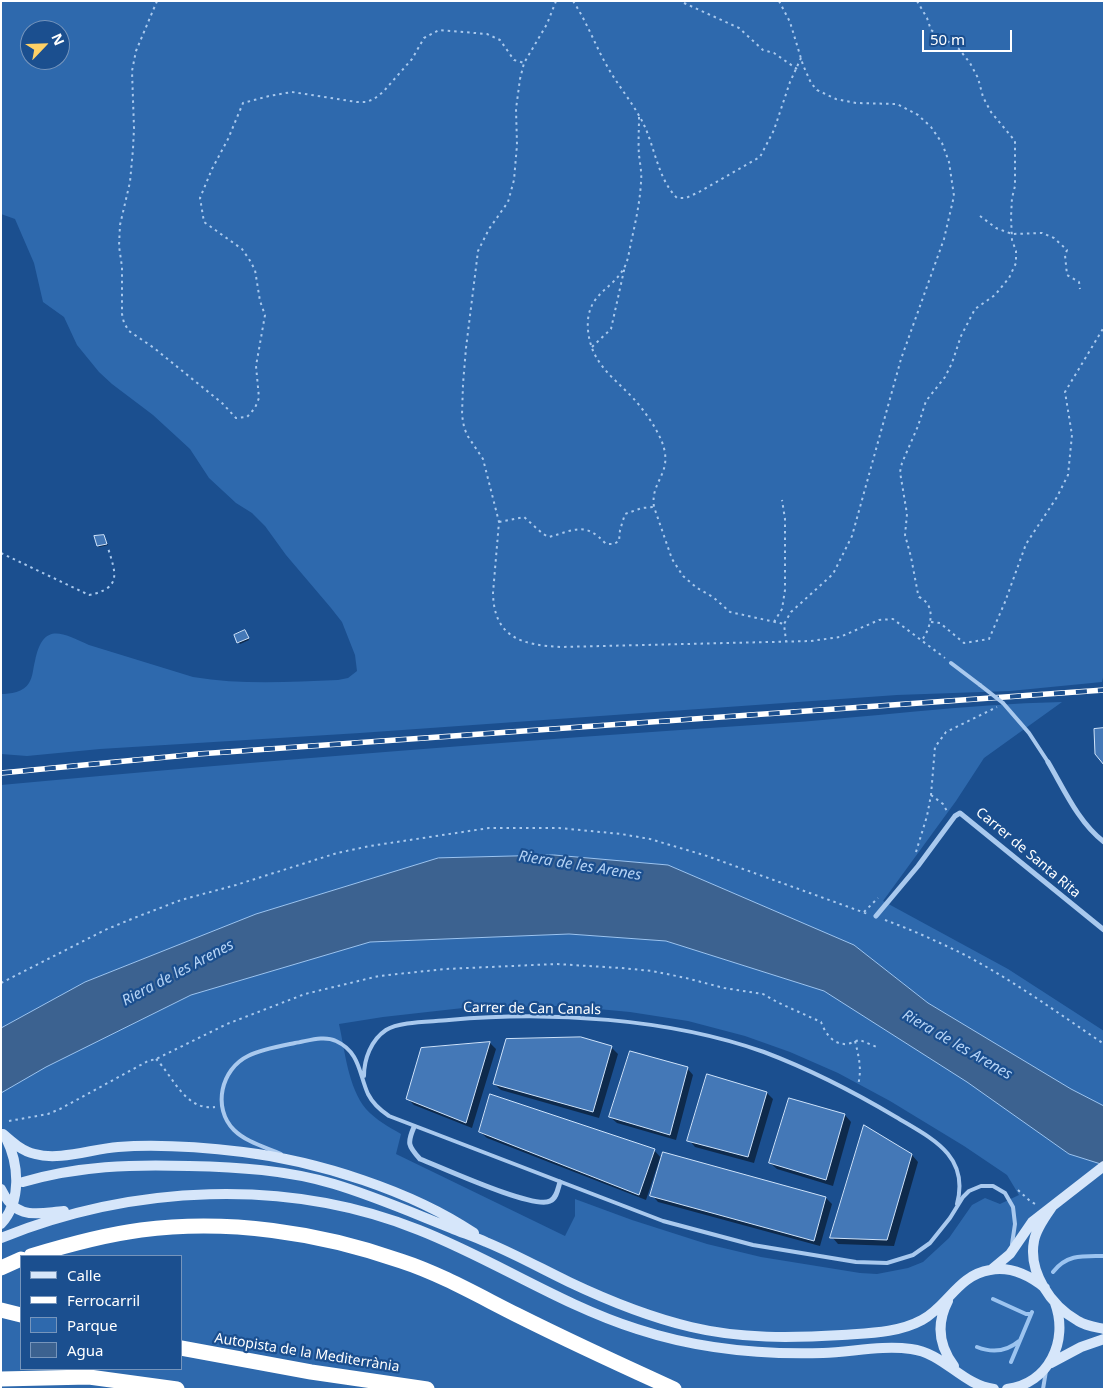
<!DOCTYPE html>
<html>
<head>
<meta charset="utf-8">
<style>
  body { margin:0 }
  #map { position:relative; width:1105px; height:1390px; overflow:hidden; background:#1b4f8f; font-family:"Noto Sans",sans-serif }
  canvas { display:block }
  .frame { position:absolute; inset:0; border:2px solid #fff; pointer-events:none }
  .legend { position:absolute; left:20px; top:1255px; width:162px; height:115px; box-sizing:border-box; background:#1b4f8f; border:1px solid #7695bc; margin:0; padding:6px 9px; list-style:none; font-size:15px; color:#fff }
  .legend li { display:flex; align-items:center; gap:10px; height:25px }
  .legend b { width:25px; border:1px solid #7695bc }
  .north { position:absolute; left:20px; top:20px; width:50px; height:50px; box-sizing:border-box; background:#1b4f8f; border:1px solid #7695bc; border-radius:50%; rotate:66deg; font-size:14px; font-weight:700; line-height:20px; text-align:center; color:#fff }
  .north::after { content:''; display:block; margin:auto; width:18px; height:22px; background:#ffd166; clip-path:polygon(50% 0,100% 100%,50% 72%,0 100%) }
  .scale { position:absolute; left:922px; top:30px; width:90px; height:22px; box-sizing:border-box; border:2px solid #fff; border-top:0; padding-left:6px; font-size:15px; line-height:18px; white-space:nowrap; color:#fff; -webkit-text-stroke:4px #1b4f8f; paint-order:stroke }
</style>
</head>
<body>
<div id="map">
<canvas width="1105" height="1390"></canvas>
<div class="frame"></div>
<ul class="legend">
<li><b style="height:6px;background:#d6e6fa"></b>Calle</li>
<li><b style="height:6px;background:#fff"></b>Ferrocarril</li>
<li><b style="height:14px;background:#2e69ad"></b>Parque</li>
<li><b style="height:14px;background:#3c6290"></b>Agua</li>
</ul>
<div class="north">N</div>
<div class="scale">50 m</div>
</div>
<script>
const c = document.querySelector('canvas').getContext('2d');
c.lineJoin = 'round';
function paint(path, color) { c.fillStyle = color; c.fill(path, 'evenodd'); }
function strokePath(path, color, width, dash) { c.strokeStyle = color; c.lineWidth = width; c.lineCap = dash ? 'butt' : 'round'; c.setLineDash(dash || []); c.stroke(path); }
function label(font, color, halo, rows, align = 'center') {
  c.font = font + ' "Noto Sans",sans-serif'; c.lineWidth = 4.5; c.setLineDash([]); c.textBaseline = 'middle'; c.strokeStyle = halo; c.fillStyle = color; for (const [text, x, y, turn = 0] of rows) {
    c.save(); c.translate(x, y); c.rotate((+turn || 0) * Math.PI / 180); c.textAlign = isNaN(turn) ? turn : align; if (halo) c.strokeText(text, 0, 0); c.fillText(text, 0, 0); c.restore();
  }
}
const green = new Path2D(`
  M1,1h1103v672l-2,9 -92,9 -113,4 -537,38 -260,16 -73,7 -26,-2v-60c9,0 23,-2 28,-11 4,-6 4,-15 6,-22 8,-39 26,-29 54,-16l104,32c48,8 96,5 145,3l10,-2 9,-7 -2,-16 -13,-33 -11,-14 -45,-53 -21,-29 -13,-13 -16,-10 -27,-25 -19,-29 -13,-12 -24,-22 -41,-31 -13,-12 -22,-27 -13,-28 -21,-15 -9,-39 -19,-44 -14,-5zM30,30h30v30h-30z
  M1062,702l-78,56 -28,43 -73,100 125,68 96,62v75l-33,-17 -143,-86 -74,-58 -186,-80 -114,-10 -116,3 -182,56 -171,68 -84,46v-243c256,-24 512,-44 768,-61 97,-6 195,-20 293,-22z
  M569,934l97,7 158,50 144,91 101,72 35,11v224h-1103v-296l45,-26 145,-72 179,-53zM566,1006l64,6 58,9 57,15 45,16 48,21 52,28 74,45 43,29 12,20 -19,9 -15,-6 -13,7 -23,33 -26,24 -15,6 -31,6 -17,-1 -99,-16 -54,-13 -75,-24 -57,-21v17l-10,20 -169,-82 5,-20c-12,-7 -25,-14 -35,-25 -18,-22 -21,-58 -27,-85l44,-7 89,-10zM21,1256h160v113h-160z`);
const water = new Path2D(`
  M554,855l114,10 186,80 74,58 143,86 33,17v59l-35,-11 -102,-72 -143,-91 -158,-50 -97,-7 -199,8 -179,53 -145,72 -45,26v-65l84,-46 171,-68 182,-56z`);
const shadow = new Path2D(`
  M104,536l4,9 -8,2 -2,-1z
  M247,633l2,7 -9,4 -2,-2z
  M490,1043l6,6 -24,79 -58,-23 -6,-6 14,-50z
  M611,1047l7,7 -19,64 -98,-28 -7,-6z
  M687,1068l6,7 -17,65 -59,-17 -7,-6z
  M767,1093l6,6 -19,64 -59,-16 -6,-7z
  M790,1100l55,15 6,7 -18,64 -56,-17 -7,-6z
  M480,1132l174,18 8,9 164,39 6,6 -12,42 -162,-44 -6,-7 10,-36 -2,-1 -14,42 -159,-62z
  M912,1155l6,7 -24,84 -56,-2 -6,-7z`);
const stream = new Path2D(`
  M1053,1272c14,-18 30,-16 51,-16
  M993,1299l33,15h5
  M977,1347c15,6 29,5 42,-6
  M1011,1362l21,-50`);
const building = new Path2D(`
  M104,535l3,9 -10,2 -3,-10z
  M245,630l4,8 -12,5 -3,-8z
  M1104,728v37l-9,-11 -1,-25z
  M581,1037l31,9 -19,66 -100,-28 13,-45z
  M490,1042l-24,81 -60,-24 15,-51z
  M630,1051l58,16 -18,68 -61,-18z
  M707,1074l60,18 -19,65 -61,-16z
  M490,1094l165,55 -16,46 -160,-63z
  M789,1098l56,16 -19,66 -57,-17z
  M864,1125l48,29 -25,86 -57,-2z
  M663,1152l163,45 -12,44 -164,-45z`);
const path = new Path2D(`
  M157,1l-21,50 -4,20 2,57 -1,21 -3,33 -10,43 -1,21 3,21v47l2,9 5,8 25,17 68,55 14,15 11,-1 8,-9 4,-10 -3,-32 9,-51 -5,-14 -5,-31 -6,-11 -7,-10 -38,-27 -4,-24 12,-29 16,-30 15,-36 26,-7 23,-4 65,10h9l8,-3 9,-7 29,-33 12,-21 15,-8 48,4 13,6 14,20 10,3
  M556,1l-9,23 -23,39 -4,16 -4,30 1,36 -3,35 -6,22 -19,27 -11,22 -12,97 -3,36 -1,31 2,12 3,8 16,24 16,63 -6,71c1,45 29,52 68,54l250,-6 29,-4 39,-17 14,-1 52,39
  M573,1c14,21 22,44 34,65 11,20 27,38 37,59 11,23 14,54 33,73h9l13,-6 61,-35 14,-27 16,-48 11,-24
  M779,1l11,21 13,43 8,18 6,7 19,9 20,4 41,1 21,11 13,12 11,16 7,19 5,34 -10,43 -43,120 -49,177 -19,38 -42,38 -7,12 2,17
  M917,1l10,17 4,12 28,19 11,14 8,15 5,19 8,15 24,29v45l-3,12 -1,19 1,23 4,11v12l-7,15 -14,17 -20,14 -14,27 -9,27 -7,14 -19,24 -8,25 -16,37 -2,9 7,42 -2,21 6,22 7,37 1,3c18,8 12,31 3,43
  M684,3l55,25 24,22 11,3 23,16
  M639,117c0,13 -1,26 0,38 1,9 3,18 2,27 -1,19 -5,38 -9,56 -2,8 -3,18 -6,26 -12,27 -41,28 -38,66 3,33 24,46 45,68 11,12 23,29 29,44 12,32 -12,38 -8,65l18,52 11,17 14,12 16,9 17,15 54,12
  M980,216l16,12 16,6 30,-1 12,5 13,12 -2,5 2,20 12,7 1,7
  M592,347l19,-18 14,-63
  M499,522l25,-5 19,17 6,3c26,-7 36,-16 57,7h8l5,-3 1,-11 5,-16 17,-6 12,-1
  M1,553l88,42c33,-7 27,-21 19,-47
  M774,622l8,-13 3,-19v-71l-3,-19
  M931,622l9,1 24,20 25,-4 16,-37 21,-58 31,-47 11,-22 4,-40 -7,-43 39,-65
  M931,795l12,9 5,9
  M916,852l11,-36 4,-21 4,-48 11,-15 51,-25
  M864,912l14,-14
  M885,920c27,10 54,22 80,35 49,26 93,58 139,89
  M1,983l104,-53 29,-12 47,-18 55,-15 101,-32 33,-7 119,-18h70l62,6 29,5 57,17 161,58
  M855,1041c4,16 7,29 3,44
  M156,1059c17,17 29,52 59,48
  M9,1121l39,-7 12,-5 88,-48 8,-2 71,-35 78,-30 74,-18 66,-7 111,-5 65,4 31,3 34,7 38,10 39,6 16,9 42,19c4,10 10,21 23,22 4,1 11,-3 16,-4l19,8
  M1018,1190l12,11 7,4`);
const lane = new Path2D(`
  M951,663l29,22
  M1003,703l26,30 19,29
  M364,1076c0,-17 7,-36 22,-46 14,-9 46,-8 63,-10 100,-9 219,-2 315,32 45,17 90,40 132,65 35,21 74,38 61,87
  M281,1154c-16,-7 -35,-12 -47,-24 -22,-22 -13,-61 14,-74 14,-7 32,-10 47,-13 13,-2 29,-8 41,-2 24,11 23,33 32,53 5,10 12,16 21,22l274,105 90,24 103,17 31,1 26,-8 17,-12 20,-25 13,-21 6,-6 12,-5h12l12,7 8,14 2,17 -3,20
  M1043,1389l3,-18`);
const street = new Path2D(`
  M1048,762c16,27 30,60 56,80
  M876,916l42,-50 37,-50 5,-3 144,117
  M414,1127c-7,16 -6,19 6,32 21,8 114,51 130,42 7,-3 8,-13 10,-19`);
const secondary = new Path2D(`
  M3,1134c9,8 19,17 32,20 24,7 57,-5 83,-7 41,-3 83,0 125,5 74,9 169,39 231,81
  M23,1182c55,-16 109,-18 166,-16 49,1 98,4 145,18 40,12 79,29 117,44 12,5 24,9 35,14 29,12 56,27 83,40 40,19 80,35 122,45 50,12 101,11 151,8 27,-2 56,-2 80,-15 26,-14 36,-45 68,-50 21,-4 39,5 55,18
  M1,1189c15,32 36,24 63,22
  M1052,1207c-7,10 -16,22 -18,34 -6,31 17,65 44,80 8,5 17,6 26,8
  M1,1224c21,-23 18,-60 5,-86
  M1,1238c131,-53 286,-61 418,-8 74,29 142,75 218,99 61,20 122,26 186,24 29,-1 59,-8 88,-4 33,4 51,36 83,40
  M992,1269l18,-15 22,-32 72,-56
  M948,1301c-12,23 -9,45 6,65
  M1051,1363l30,-16 23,-8
  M1007,1389c42,-6 62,-48 48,-86`);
const highway = new Path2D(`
  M31,1256c36,-11 72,-21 110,-26 87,-11 177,2 260,31 40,13 78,35 116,54 52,26 104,50 157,74
  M1,1268l20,-9
  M1,1310l20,5
  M181,1348l130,24 116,17
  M1,1379l88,-2 88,12`);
const rail = new Path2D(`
  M1,773l197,-19 906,-64`);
const laneBridge = new Path2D(`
  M980,685l23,18`);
const streetNames = [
  ["Carrer de Santa Rita",1028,853,40],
  ["Carrer de Can Canals",532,1009,1],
  ["Autopista de la Mediterrània",307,1353,9]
];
const waterNames = [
  ["Riera de les Arenes",580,866,9],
  ["Riera de les Arenes",178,973,-28],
  ["Riera de les Arenes",957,1045,30]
];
paint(green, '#2e69ad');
paint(water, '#3c6290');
strokePath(water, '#9cc4f0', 1);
paint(shadow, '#0007');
strokePath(stream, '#9cc4f0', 4);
paint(building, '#4478b7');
strokePath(building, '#cfe3fa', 1);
strokePath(path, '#a9c9ee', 2, [2.5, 4]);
strokePath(lane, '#a9c9ee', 4);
strokePath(street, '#a9c9ee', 5);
strokePath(secondary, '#d6e6fa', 10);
strokePath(highway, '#fff', 15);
strokePath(rail, '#fff', 5.5);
strokePath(rail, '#1b4f8f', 4, [11]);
strokePath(laneBridge, '#a9c9ee', 4);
label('14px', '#fff', '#1b4f8f', streetNames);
label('italic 15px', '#b5d3f5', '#1b4f8f', waterNames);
</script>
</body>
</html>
